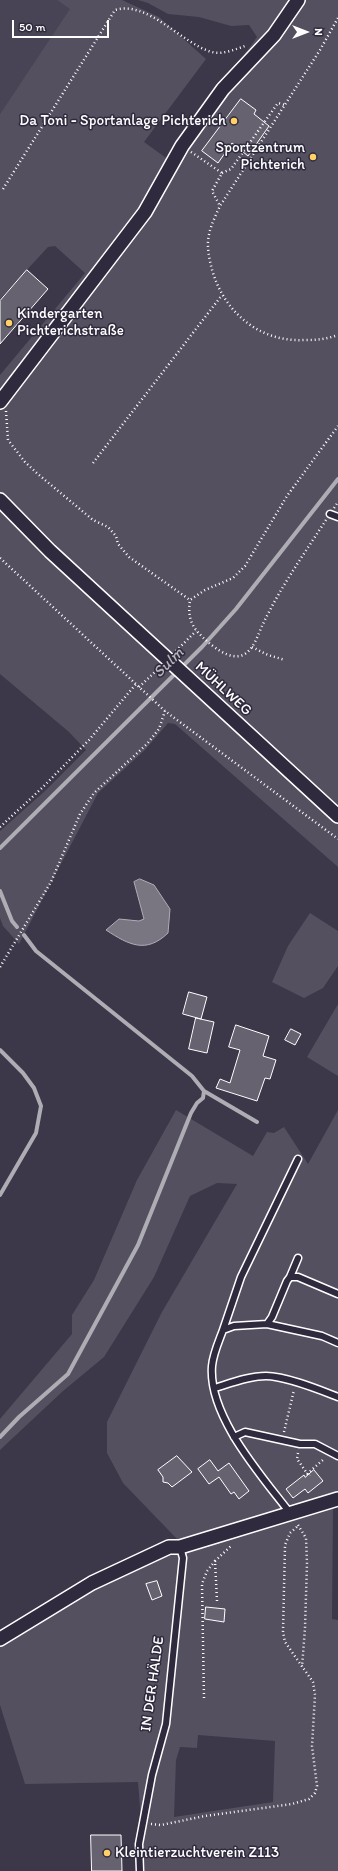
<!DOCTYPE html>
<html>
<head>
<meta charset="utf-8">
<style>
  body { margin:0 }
  #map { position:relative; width:338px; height:1871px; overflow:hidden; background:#3c3749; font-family:Itim,sans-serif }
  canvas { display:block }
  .north { position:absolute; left:286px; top:12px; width:40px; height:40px; -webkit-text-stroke:3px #2f2a3d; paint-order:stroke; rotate:90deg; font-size:11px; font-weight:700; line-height:16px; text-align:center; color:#fff }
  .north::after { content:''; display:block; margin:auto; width:14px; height:18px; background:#fff; clip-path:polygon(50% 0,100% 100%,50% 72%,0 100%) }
  .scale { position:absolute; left:12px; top:20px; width:97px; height:18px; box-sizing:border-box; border:2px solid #fff; border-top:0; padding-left:5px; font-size:12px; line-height:14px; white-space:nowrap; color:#fff; -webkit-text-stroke:3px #2f2a3d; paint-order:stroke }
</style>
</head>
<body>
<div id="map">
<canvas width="338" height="1871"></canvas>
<div class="north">N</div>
<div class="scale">50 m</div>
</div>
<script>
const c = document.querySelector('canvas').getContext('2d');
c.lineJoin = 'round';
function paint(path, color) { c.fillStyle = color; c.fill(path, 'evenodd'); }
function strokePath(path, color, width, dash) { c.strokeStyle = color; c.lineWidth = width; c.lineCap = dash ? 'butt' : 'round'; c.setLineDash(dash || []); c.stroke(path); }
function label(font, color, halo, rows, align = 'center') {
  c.font = font + ' Itim,sans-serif'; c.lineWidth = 3; c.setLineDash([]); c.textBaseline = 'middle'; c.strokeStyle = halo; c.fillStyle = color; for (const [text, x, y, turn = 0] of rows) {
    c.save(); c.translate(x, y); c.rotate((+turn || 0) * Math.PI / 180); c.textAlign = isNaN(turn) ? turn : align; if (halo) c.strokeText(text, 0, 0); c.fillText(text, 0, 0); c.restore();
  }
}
const built = new Path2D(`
  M0,0h57l14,9 -71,105z`);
const green = new Path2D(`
  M57,0h65l37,17 47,42 -62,83 25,18 88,-123 -8,-12 -18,1 -32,-9 -31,-3 -20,-11 -10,-3h200v867l-163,-143 -7,-1 -23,27 -47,43 -79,151 -16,-18 -3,-8v-87l45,-40 41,-41 -17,-18 -69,-58v-299l85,-102 -30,-27 -7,1 -48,52v-185l70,-105z
  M310,913l28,18v35l-15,22 -19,10 -32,-16 16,-36z
  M338,1004v72l-31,-19z
  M176,1110l77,46 14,-24 7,1 10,-6 24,37 30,-54v397l-5,1 -1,111 6,1v251h-193l-7,-89 -113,2 -25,-79v-73l177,-93 -54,-56 -16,-30v-31l55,-110 75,-128 -20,-1 -27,13 -36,81 -50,80 -41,34 -63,59v-31l72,-85v-19l22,-35 43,-100zM198,1735l77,6 -2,61 -99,15 2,-57 4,-13 17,1z`);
const water = new Path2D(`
  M140,879l14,6 16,24 -2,24c-22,21 -39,12 -62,-3l13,-11 20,2 5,-2 -10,-37z`);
const stream = new Path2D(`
  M0,848l202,-201 34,-38 102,-130
  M0,891l12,30 5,6
  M24,935l12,16 156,125 12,15 53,31
  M0,1050l23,23 11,15 7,18 -5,27 -36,62
  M0,1437l19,-20 49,-43 70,-129 53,-132 6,-10 6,-5 1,-7`);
const building = new Path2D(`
  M241,99l15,11 -2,4 15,12 -21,30 -16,-13 -14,20 -16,-12z
  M27,270l21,19 -48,55v-43z
  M189,992l18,5 -6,22 -18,-5z
  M196,1018l18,4 -7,31 -18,-4z
  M236,1025l33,11 -6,20 13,4 -6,19 -5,-1 -8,23 -41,-13 4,-9 10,4 10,-33 -11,-3z
  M291,1029l10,5 -6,11 -10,-5z
  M177,1456l15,16 -20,15 -4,-4 -5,-1v-5l-5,-7z
  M210,1460l8,11 11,-8 20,28 -10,8 -5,-7 -3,2 -12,-17 -10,7 -11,-15z
  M314,1470l9,11 -15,12 -3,-4 -12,9 -7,-9 18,-14 1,2z
  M157,1581l5,15 -10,4 -6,-16z
  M206,1607l19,2 -1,13 -19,-3z
  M91,1835h30l1,36h-30z`);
const path = new Path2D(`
  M338,18l-18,32 -100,156c-6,13 -13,27 -12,41 4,52 42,96 97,93 12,0 22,-1 33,-5
  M191,152l31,21 -10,18 8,15
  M222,173l9,-4 47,-66 7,2
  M3,189l112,-179c33,-10 67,34 97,42 11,3 24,-3 33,-6
  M6,411l2,29 17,22 14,13 54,45 15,7 8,9 2,8 11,13 61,43
  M93,463l129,-168
  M334,508l4,-6
  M326,520c-22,34 -46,68 -63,104 -5,10 -9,26 -20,31 -12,5 -27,-6 -35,-13 -15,-13 -21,-22 -18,-42l15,-10 28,-12 12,-12 42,-70 51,-70
  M0,558l165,153 173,128
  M252,647l16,8 17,5
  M176,651l20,-20
  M139,687l20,-19
  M0,827l42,-39 47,-48 47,-56
  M0,967l51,-85 29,-68 14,-21 53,-49 12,-15 6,-18
  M284,1432l10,-42
  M298,1453l-1,6 12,17 1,-1
  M307,1474l17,-15
  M298,1525l8,13 1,25 -2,65 -3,39
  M217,1601l-2,-40 17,-16
  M204,1698l-2,-114 5,-13 8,-10
  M151,1824l10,1 44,-9 87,-12 17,-5 6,-6 2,-7 -5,-40 3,-51 -2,-13 -28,-40 -2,-10 2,-87 5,-12 9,-8`);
const service = new Path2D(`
  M330,514l8,3
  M290,1277h8l40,17
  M267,1324l55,12 16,7
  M223,1330l18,-53 57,-118
  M215,1388c16,-5 34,-12 51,-12 20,0 54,14 72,21
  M234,1437l11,-5 55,12h15l23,12
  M290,1513c-29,-38 -82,-97 -78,-147 1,-12 7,-25 11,-36l11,-4 33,-2 5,-7 15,-36 3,-4 8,-19
  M140,1871l-1,-27 4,-21 9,-48 14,-51 17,-166 -3,-11`);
const minor = new Path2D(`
  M0,402l145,-190 37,-66 41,-57 51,-54 24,-35
  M0,500l50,51 288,265
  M0,1639l92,-56 77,-36h11l158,-48`);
const markers = [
  [234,121,4,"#ffd166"],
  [313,157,4,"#ffd166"],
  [9,323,4,"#ffd166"],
  [107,1853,4,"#ffd166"]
];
const poiNames = [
  ["Da Toni - Sportanlage Pichterich",226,121],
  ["Sportzentrum",305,148],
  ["Pichterich",305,165],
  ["Kindergarten",17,314,"left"],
  ["Pichterichstraße",17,331,"left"],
  ["Kleintierzuchtverein Z113",115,1853,"left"]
];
const streetNames = [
  ["MÜHLWEG",223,689,43],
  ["IN DER HÄLDE",153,1684,-82]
];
const waterNames = [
  ["Sulm",169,663,-45]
];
paint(built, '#494455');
paint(green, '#555060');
paint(water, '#797682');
strokePath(water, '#afadb4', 1);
strokePath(stream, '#afadb4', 4);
paint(building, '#666270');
strokePath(building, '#fff', 1);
strokePath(service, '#fff', 9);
strokePath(minor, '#fff', 16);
strokePath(path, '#fff', 2.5, [1, 3]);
strokePath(service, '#2f2a3d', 6);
strokePath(minor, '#2f2a3d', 13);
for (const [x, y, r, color] of markers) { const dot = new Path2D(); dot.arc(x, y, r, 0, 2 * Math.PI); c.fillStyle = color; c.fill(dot); strokePath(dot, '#2f2a3d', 1.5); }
label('15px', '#fff', '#2f2a3d', poiNames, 'right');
label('15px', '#fff', '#2f2a3d', streetNames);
label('italic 16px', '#b5b4ba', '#2f2a3d', waterNames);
</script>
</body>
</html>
